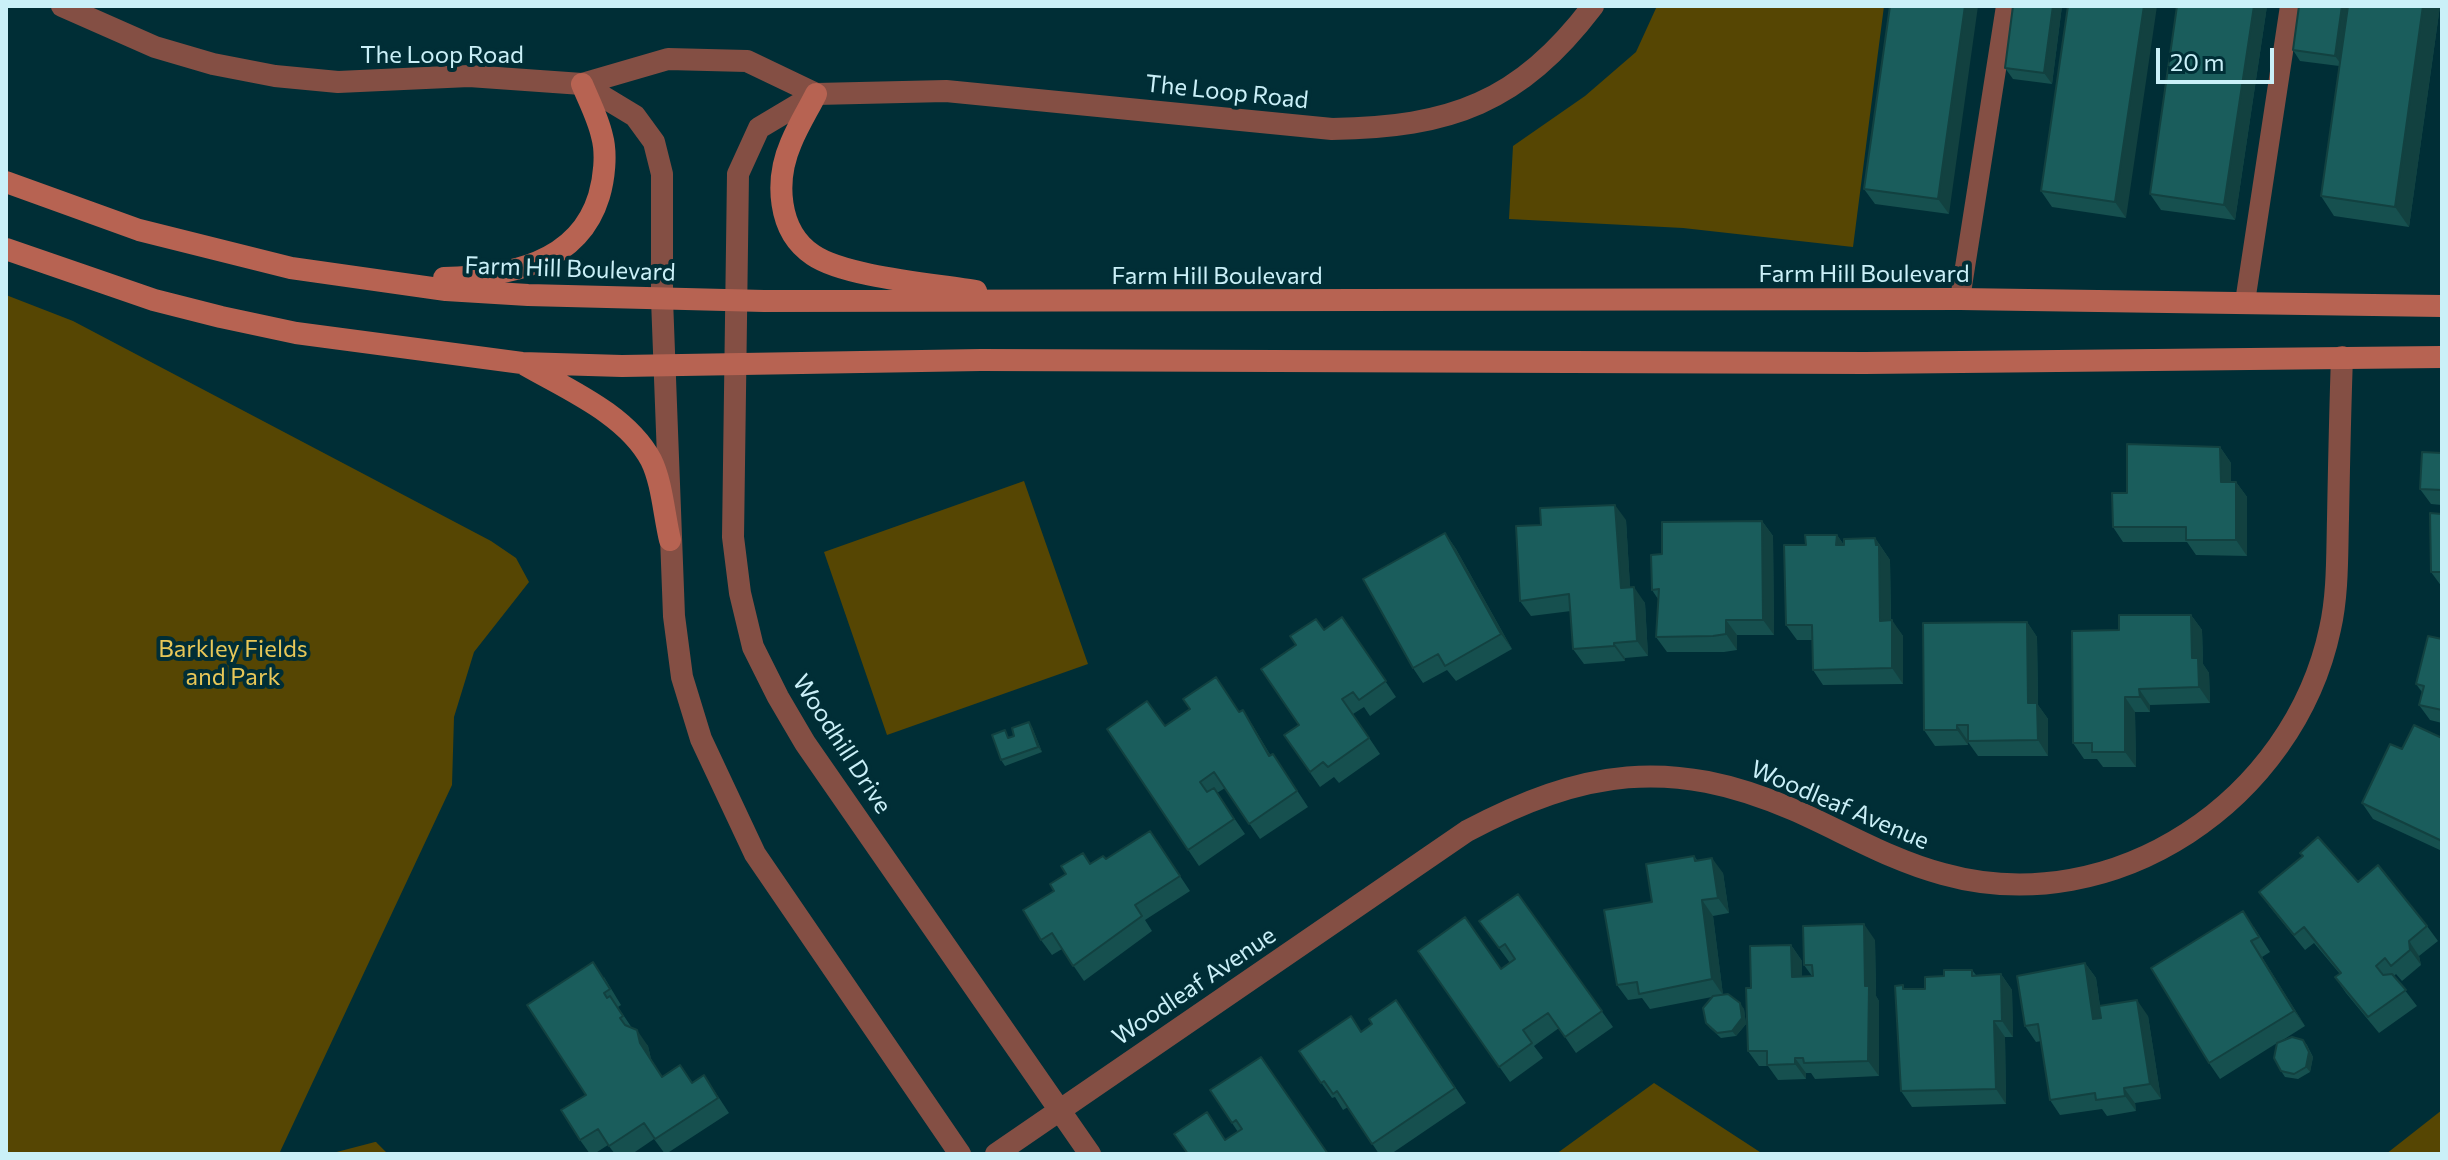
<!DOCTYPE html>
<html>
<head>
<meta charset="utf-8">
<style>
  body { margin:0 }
  #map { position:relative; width:2448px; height:1160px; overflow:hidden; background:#002e36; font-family:Commissioner,sans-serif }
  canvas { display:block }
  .frame { position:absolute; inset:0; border:8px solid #caf0f8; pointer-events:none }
  .scale { position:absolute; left:2156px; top:48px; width:118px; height:36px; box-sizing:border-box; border:4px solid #caf0f8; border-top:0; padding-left:10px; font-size:24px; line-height:28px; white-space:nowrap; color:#caf0f8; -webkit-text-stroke:6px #002e36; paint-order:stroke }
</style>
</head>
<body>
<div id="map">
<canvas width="2448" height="1160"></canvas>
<div class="frame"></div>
<div class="scale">20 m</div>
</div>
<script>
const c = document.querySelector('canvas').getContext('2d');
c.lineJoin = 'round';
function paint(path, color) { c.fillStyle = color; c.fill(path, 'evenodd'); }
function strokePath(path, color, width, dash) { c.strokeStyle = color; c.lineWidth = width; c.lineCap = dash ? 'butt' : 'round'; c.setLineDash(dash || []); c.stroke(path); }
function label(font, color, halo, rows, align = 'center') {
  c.font = font + ' Commissioner,sans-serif'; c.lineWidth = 8; c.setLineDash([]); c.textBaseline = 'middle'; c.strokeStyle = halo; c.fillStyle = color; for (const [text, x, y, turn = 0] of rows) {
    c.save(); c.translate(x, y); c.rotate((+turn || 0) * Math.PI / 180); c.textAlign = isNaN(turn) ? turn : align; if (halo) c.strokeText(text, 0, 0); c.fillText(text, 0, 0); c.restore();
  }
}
const green = new Path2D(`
  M1657,6h227l-31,241 -170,-19 -174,-9 4,-73 72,-50 51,-44z
  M6,295l67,26 418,220 25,17 13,24 -55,70 -20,65 -2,68 -173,369h-273z
  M1024,481l64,183 -201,71 -63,-183z
  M1654,1083l109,71h-207z
  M2442,1110v44h-56z
  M376,1142l12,12h-59l46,-12z`);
const service = new Path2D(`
  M1960,299l46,-293
  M2245,302l45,-296`);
const minor = new Path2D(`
  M62,6l93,41 58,17 62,12 63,6 131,-6 113,8 53,32 19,26 8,32v125l12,317 8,61 19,62 54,115 205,300
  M582,84l86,-25 79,2 69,33 130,-3 386,38c119,-2 187,-26 261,-123
  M816,94l-57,34 -21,46 -5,363 7,56 13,54 25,50 27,46 285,411
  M996,1154l471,-323c116,-61 203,-75 327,-21 50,22 96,50 149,64 172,48 351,-75 387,-245 8,-35 7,-74 8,-110 1,-54 2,-108 4,-162`);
const secondary = new Path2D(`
  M816,94c-8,16 -18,32 -25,49 -16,37 -14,88 22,112 32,22 122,29 163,36
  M6,182l133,48 152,38 155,22 82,5 236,6 1196,-2 482,7
  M6,249l148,51 67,17 75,16 226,30 100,3 359,-6 884,3 577,-6
  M444,278c63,-2 134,-13 155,-82 5,-17 8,-42 3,-60 -4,-18 -13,-35 -20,-52
  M527,366c42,24 100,49 124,94 11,22 13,55 19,80`);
const wall = new Path2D(`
  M1890,6l59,208 -74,-10 -11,-15z
  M2013,6h49l-10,78 -39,-5 -8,-11z
  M2068,6l58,212 -74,-11 -11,-16z
  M2177,6h90l-32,214 -74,-10 -11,-16z
  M2440,6l-31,221 -75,-11 -13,-20 18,-130 -39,-5 -7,-11z
  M2220,447l11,16v19h5l11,15v59l-51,-1 -9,-13h-64l-10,-15 14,-34z
  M2442,453v52l-11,-1 -11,-15z
  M2442,514v73l-11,-15z
  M1626,520l4,67 15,16 3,53 -23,2v3l-41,3 -11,-15 -2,-38 -40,5 -11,-15z
  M1762,521l11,15 1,99h-37v15l-13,2h-57l-11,-15 2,-38 -6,-9 10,-36z
  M1445,533l11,16 56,100 -56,32 -9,-11 -24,13 -10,-15z
  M1837,535l7,10 31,-7 15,22 1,60 12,16v48l-80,1 -10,-15 -1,-30h-15l-11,-15 20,-80z
  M2191,615l11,15 1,34 6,9 1,30 -60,2v7h-15l1,55h-33l-6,-8h-13l-11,-16 46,-113z
  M1342,617l54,80 -26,19 -6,-9 -11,7 27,40 -41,29 -5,-6 -14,10 -36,-52 15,-10 25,-95z
  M2027,622l10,15 1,68 10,14v37h-70l-10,-14v3l-33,1 -11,-16z
  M2442,639v84l-12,-3 -11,-15 3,-13 -6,-8z
  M1240,712l13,14 18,30 2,-2 35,53 -48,32 -35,-51 -8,5 28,41 -46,32 -92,-137 58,-3z
  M1029,722l3,5 10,25 -37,14 -4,-6 9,-23 4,-1z
  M2442,738v113l-69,-32 -11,-16 40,-54z
  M1150,831l40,60 -45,29 7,11 -68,50 -22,-32 -10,6 -11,-15 13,-49 37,-28 15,-4z
  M1694,856l3,4 26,13 6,40 -16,3 10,79 21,14 2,15 -10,12 -15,2 -11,-10 -4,-5 6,-26 -62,12 -8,-11 -14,2 -11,-15 35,-83z
  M2358,882l69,44 11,15 -19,15 2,9 -19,16 -6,-7 -2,2 23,30 -38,27 -33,-40 -11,-16 5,-3 -26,-31 -9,7 -35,-43 -11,-15z
  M1518,894l95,133 -37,26 -17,-25 -25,18 9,12 -33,24 -92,-131 83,18 9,-6 -31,-42z
  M2254,927l16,25 -8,5 43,69 -27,17 25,-3 4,5 6,12 -3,15 -12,7 -13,-2 -4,-6 -4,-28 -57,36 -11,-16z
  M1875,940l1,56 3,5v75l-64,3 -4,-6h-5v6l-28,1 -10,-14h-9l-11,-15 3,-63 40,-43 11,16v16l10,-1 -8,-11z
  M2085,963l11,15 4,28 48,10 13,83 -26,4 1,8 -29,5 -5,-7 -42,6 -10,-15 -9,-59 -5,1 -11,-16z
  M1972,970l4,5 25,-1 11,16 1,47h-8l1,67 -94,3 -11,-16 5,-102h19l19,-13z
  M604,977l17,28 -3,2 14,21 16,18 3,13 11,18 30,6 12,-8 25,38 -63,41h-1l-11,-15 -22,15h-17l-7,-9 -14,9h-4l-10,-14z
  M1396,1000l70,103 -75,51h-12l-31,-47 -5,3 -8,-13 -3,1 -33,-47 63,-20 10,-7z
  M1210,1090l118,64 -102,-14 12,-8z`);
const shadedWall = new Path2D(`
  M1965,6h13l-29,208 -11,-15z
  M2053,6h9l-10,78 -8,-11z
  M2144,6h13l-31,212 -11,-16z
  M2254,6h13l-32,214 -11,-15z
  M2342,6h9l-8,61 -8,-11z
  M2423,6h17l-31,221 -14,-20z
  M2220,447l11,16v34l-10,-15z
  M2236,482l11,15v59l-11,-16z
  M1615,505l11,15 5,83 -10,-15z
  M1762,521l11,15 1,99 -11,-15z
  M1445,533l11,16 56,100 -11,-15z
  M1837,535l10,15 -11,-5z
  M1875,538l15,22 1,76 -11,-15z
  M1634,587l11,16 3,53 -11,-15z
  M2191,615l11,15 1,34 6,9 1,30 -11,-16 -7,-29z
  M1726,620l11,15v15l-11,-16z
  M1892,620l11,16v48l-11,-16z
  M2027,622l10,15 1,68 10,14v37l-10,-16 -10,-37z
  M1614,643l11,15v3l-11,-15z
  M2139,689l11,16v7l-10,-15z
  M2125,697l10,15 1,55 -11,-15z
  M1243,710l10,16 27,46 -11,-16z
  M1029,722l3,5 10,25 -4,-5z
  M1957,725l11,16v4l-11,-15z
  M1712,858l11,15 6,40 -11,-15z
  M1702,900l11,16 10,79 -11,-16z
  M1864,924l11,16 1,56 3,5v75l-11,-15z
  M2251,941l11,16 43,69 -11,-15z
  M2409,941l10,15 2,9 -11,-15z
  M1791,945l11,16v32l-10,-16z
  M2085,963l11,15 8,57 -11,-16z
  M2001,974l11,16 1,47 -11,-16z
  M2137,1000l11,16 13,83 -11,-15z
  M1740,1003l4,6 2,15 -10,12 -4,-5z
  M1994,1021l11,16 1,67 -10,-15z
  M637,1030l11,16 3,13 21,34 -32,-50z
  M2303,1040l10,17 -3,15 -4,-5z
  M1795,1058l11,15v6l-11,-15z
  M2124,1088l11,15 1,8 -11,-15z`);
const building = new Path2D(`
  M1890,6h75l-27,193 -74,-10z
  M2013,6h40l-9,67 -39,-5z
  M2068,6h76l-29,196 -74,-11z
  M2177,6h77l-30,199 -74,-11z
  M2299,6h43l-7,50 -42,-6z
  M2348,6h75l-28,201 -74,-11z
  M2127,444l93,3 1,35h15v58h-50v-13h-73l-1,-34h15z
  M2422,452l20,1v37l-22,-1z
  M1615,505l6,83 13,-1 3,54 -23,2v3l-41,3 -4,-55 -49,7 -4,-75 25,-1 -1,-17z
  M2430,513l12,1v58h-11z
  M1762,521l1,99h-37v14l-13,2 -57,1 3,-48 -7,1 -1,-35 11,-1v-32z
  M1445,533l56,101 -56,32 -7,-12 -25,14 -50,-89z
  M1805,535h32l-1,10h8v-6l31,-1 1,7h3l1,76 12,-1v48l-79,2 -1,-45h-26l-2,-80h22z
  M2119,615h72l1,43h6l1,29 -60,2 1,8h-15v55h-33v-9h-19l-1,-112 47,-1z
  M1342,617l44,64 -27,19 -6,-8 -11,7 27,39 -41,29 -5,-5 -13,10 -26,-37 15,-10 -38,-56 35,-24 -6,-9 26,-17 8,11z
  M2027,622l1,81h9l1,37 -70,1v-16h-11v5h-33l-1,-107z
  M2428,636l14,3v71l-23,-5 5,-19 -8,-2z
  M1216,677l23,35 4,-2 26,46 4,-2 24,37 -48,33 -35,-52 -14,10 7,10 7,-4 20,31 -46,31 -81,-121 40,-28 18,25 25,-17 -7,-10z
  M1029,722l9,25 -37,13 -9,-25 13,-5 3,8 6,-2 -2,-8z
  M2414,725l28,13v103l-80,-38 28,-59 12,5z
  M1150,831l30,45 -45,29 7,11 -69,50 -21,-33 -11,7 -18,-30 31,-19 -4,-7 16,-10 -5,-8 22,-13 7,11 13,-8 3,3z
  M2318,837l40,45 20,-17 49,61 -18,15 1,9 -19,16 -6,-8 -9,8 7,9 9,-1 14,16 -38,27 -33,-40 6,-4 -37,-46 -10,8 -35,-43 44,-36 -3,-3z
  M1694,856l1,5 17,-3 6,40 -16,2 10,79 -73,15 -2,-12 -20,3 -13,-75 48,-8 -6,-38z
  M1518,894l84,117 -37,26 -17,-24 -25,17 9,13 -33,24 -81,-116 47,-34 36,52 14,-10 -10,-15 -6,4 -20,-27z
  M2243,911l16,26 -8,4 43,70 -85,52 -58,-95z
  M1864,924l1,62h4l-1,75 -64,2 -1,-5h-8v6l-28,1v-14h-19l-2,-63h5l-1,-42 41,-1 1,32 21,-1 -1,-11h-8l-1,-39z
  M593,962l17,27 -6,4 3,5 3,-2 13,20 -3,2 5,7 12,5 3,13 22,34 18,-12 12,18 12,-8 14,23 -63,41 -11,-16 -35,23 -11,-17 -18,11 -19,-30 25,-15 -59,-90z
  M2085,963l8,56 8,-1 -2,-12 38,-6 13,84 -26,4 1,8 -29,4 -1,-7 -45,7 -12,-76 -13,2 -8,-50z
  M1944,970h28v6l29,-2 1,47h-8l2,68 -95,2 -6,-105 8,-1v4h22v-12l19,-1z
  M1728,994l12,9 2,15 -10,13 -15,2 -11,-10 -3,-15 10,-12z
  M1396,1000l59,88 -83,56 -35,-53 -4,3 -9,-13 -3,2 -22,-32 52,-35 10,16 11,-8 -3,-5z
  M2292,1037l11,3 6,12 -3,15 -12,7 -13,-3 -7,-13 3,-15z
  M1261,1057l67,97h-140l-14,-20 33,-22 18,28 17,-11 -6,-9 -4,3 -22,-33z`);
const streetNames = [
  ["The Loop Road",442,55],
  ["The Loop Road",1227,92,6],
  ["Farm Hill Boulevard",570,269,2],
  ["Farm Hill Boulevard",1864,274],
  ["Farm Hill Boulevard",1217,276],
  ["Woodhill Drive",842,744,57],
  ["Woodleaf Avenue",1840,805,23],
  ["Woodleaf Avenue",1194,986,-34]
];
const parkNames = [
  ["Barkley Fields",233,649],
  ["and Park",233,677]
];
paint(green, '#564603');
strokePath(service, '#844f44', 20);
strokePath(minor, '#844f44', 22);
strokePath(secondary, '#b76352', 22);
paint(wall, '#16504f');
paint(shadedWall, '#124140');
paint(building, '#1a5d5c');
strokePath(building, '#124140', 2);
label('24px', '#caf0f8', '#002e36', streetNames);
label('24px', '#e7c758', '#002e36', parkNames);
</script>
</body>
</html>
